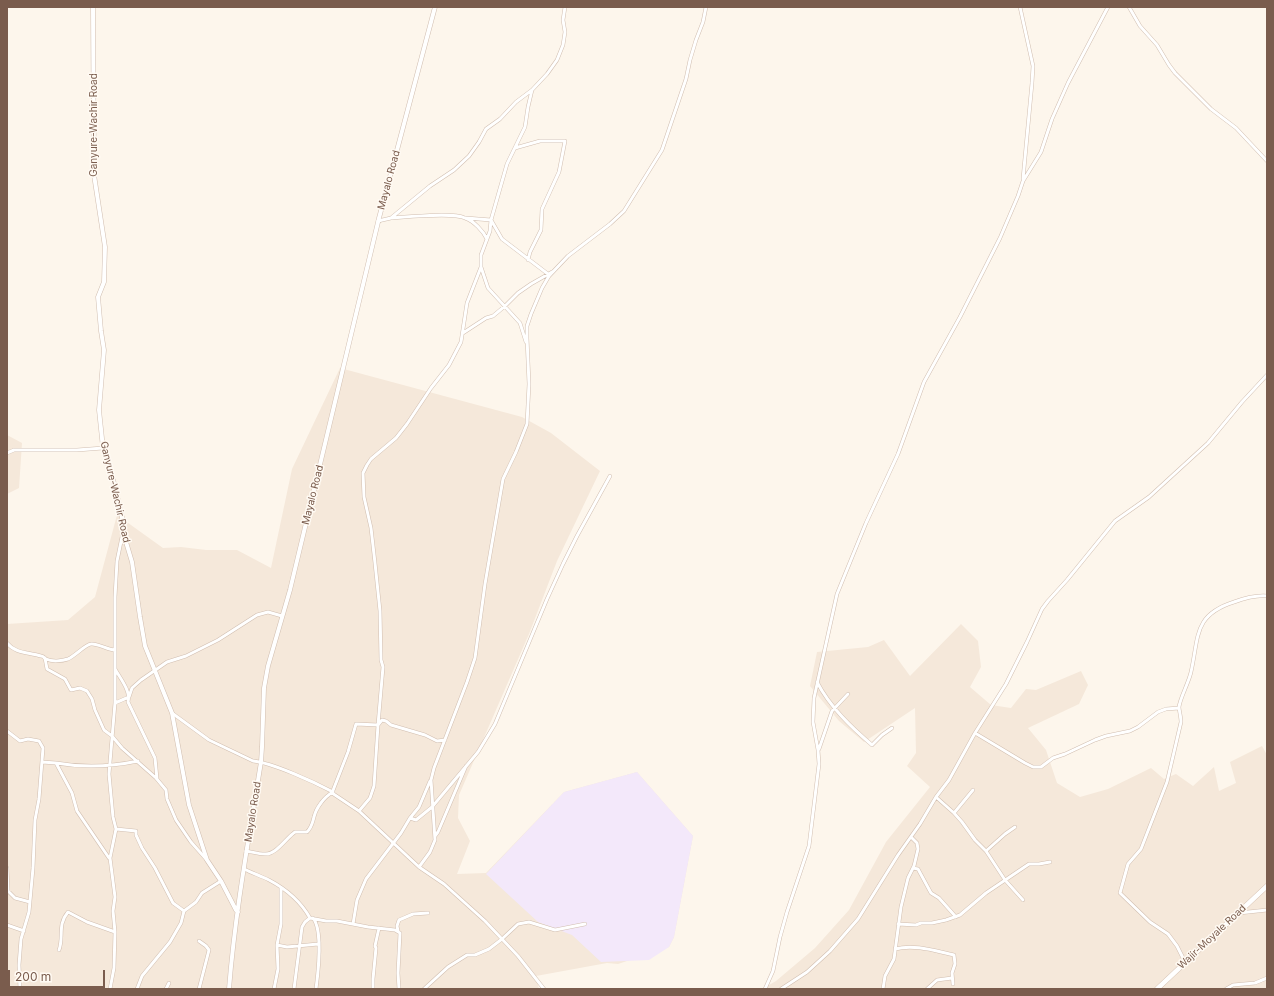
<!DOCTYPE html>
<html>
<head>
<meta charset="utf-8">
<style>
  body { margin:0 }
  #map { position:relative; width:1274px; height:996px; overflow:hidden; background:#fdf6ec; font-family:Inter,sans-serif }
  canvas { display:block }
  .frame { position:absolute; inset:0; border:8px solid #7a5c4d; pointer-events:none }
  .scale { position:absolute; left:8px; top:970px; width:97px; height:18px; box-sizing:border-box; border:2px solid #7a5c4d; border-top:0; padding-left:5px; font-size:12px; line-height:14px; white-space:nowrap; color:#7a5c4d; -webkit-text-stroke:3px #fffaf3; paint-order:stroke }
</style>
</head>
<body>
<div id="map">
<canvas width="1274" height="996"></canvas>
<div class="frame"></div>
<div class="scale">200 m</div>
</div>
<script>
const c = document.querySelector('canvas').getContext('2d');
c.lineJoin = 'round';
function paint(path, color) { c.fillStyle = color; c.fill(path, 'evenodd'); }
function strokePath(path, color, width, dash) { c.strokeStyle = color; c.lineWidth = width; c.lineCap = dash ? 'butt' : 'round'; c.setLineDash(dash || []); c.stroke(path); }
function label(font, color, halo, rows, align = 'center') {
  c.font = font + ' Inter,sans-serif'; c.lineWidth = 3; c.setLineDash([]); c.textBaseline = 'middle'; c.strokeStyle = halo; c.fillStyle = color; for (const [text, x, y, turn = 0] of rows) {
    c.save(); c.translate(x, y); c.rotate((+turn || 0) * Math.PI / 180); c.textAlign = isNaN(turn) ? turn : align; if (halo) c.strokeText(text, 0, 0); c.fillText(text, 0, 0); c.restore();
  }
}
const residential = new Path2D(`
  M340,368l182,49 29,16 49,38 -43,90 -28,73 -70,161 -1,23 12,23 -13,33 29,-1 78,-81 73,-20 56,64 -19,101 -5,10 -51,17 -11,-1 -71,13 3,13h-532v-365l61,-4 27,-23 22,-82 46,33 18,-1 25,3h31l34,18 21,-99z
  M7,435l15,8 -3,45 -12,6z
  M961,624l17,17 3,26 -11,20 21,18 20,3 15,-19 10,1 45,-19 7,14 -9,19 -51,24 18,22 11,33 23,14 28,-8 43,-21 13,11 12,-5 17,12 21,-19 5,24 17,-8 -6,-21 32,-16 5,9v234h-505l14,-8 39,-33 34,-38 37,-68 44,-55 -23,-21 9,-13 -1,-45 -51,34 -25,-21 -29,-35 7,-34 51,-5 16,-7 26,36z`);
const education = new Path2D(`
  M637,772l56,64 -19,101 -5,10 -20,13 -48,2 -29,-27 -34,-13 -52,-48 78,-82z`);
const minor = new Path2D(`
  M1020,7l13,59 -1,17 -9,96
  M1129,7l11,19 17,19 12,20 6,8 36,36 25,19 31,33
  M515,148l25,-7h25l-6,31 -17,37 -1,21 -11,22 -2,8
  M391,218c16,-1 62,-6 74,0 9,3 18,13 22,21
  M466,218l25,2 11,19 46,35
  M378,221l13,-3 39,-32 24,-16 15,-14 10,-14 7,-13 14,-10 16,-17 16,-12
  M481,267l7,21 32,35 6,19
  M463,333l23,-15 7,-2 12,-10 13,-13 13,-9 21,-12
  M7,453l7,-3h63l26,-2
  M7,643c9,11 22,9 34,13 5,1 1,1 5,3 6,3 16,2 22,0 7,-3 18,-15 23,-15 6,-1 17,6 24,6
  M45,658l2,11 18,10 6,11 9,-2 7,3 5,8 3,11 9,20 8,6 10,12 34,30 10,12 1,9 9,21 15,22 15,17
  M115,669c5,9 16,22 13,33l27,56 2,21
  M817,682c13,25 34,45 55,63l10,-10 10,-7
  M115,703l14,-6 3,-9 9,-8 26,-18 19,-6 32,-16 39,-25 11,-3 14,4
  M172,713l37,27 44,21c20,2 61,21 80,31 -9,5 -17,16 -19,25 -2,7 -2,10 -7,15h-12c-9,6 -19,23 -30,22 -6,0 -13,-2 -19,-3
  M7,731l13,10 8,-2 11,2 4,7 -4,51 -4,21 -2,48 -4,44 -8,27 -2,26 1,24
  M975,733l50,30 8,4h8l12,-9 12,-4 30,-14 11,-4 24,-5 8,-4 20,-15 8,-3 13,-1
  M445,740l-8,1 -12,-6 -34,-10 -5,-4 -4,-1 -4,5 -22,-1 -8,28 -16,41 27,18 60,56 25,17 41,37 33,35 26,33
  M819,749l13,-38 16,-17
  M42,762l14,1 16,30 5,18 32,47
  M56,763c28,5 54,4 82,-2
  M936,797l18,16 8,9 13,18 11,11 19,29 18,20
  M359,811l11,-13 4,-12 4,-61 5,-58 -2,-7 -1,-49 -5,-48 -4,-35 -7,-31 -1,-24 4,-8 4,-6 25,-21 11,-14 24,-36 18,-23 12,-23 6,-39 14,-36v-12l9,-24 1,-11 16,-56 18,-37 3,-20 4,-17 15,-16 10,-14 6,-15 2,-13 -2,-12 2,-13
  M954,813l19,-23
  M410,818l9,-11 11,-26
  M116,829l20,2v4l6,13 13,20 18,35 11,8
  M435,836l3,-4 28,-66
  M986,851l19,-17 10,-7
  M419,867l11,-15 5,-12 -4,-60 3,-12 33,-86 8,-24 10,-74 18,-105 13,-27 11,-28 2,-40 -2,-46v-12l4,-12 11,-26 7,-12 19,-20 42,-32 14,-13 38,-61 24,-71 4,-19 6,-20 7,-18 3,-15
  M7,868l1,23 7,7 15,4
  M913,868l5,1 13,24 8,5 17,19
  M244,869c8,4 17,7 25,11 17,9 32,22 41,38
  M1239,913l28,-3
  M313,918c10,12 5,56 3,71
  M353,924l4,-24 9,-21 35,-46 9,-15 6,2 16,-13 46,-55 17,-28 52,-125 16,-35 14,-28 33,-60
  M898,924l18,1 5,-2h11l14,-3 14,-5 26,-22 43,-29h10l11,-2
  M7,925l17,6
  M398,931l-1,-5 2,-6 14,-6 15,-1
  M277,945l10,2 31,-3
  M895,949c20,-5 40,2 59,6l1,9 -3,9 1,11
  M59,950c5,-13 -2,-25 9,-38l19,10 28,10
  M1185,962l-8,-16 -9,-12 -18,-12 -30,-29 8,-29 13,-15 26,-67 14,-60c0,-5 -2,-12 -2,-15 1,-9 10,-25 12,-35 8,-35 2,-57 43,-70 11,-4 22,-7 33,-6
  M110,989l4,-21 1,-36 -2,-21 2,-14 -5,-39 6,-29 -3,-12 -4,-43 6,-71v-106l2,-36 6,-29
  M137,989l5,-13 28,-34 11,-19 3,-12 12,-9 6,-9 19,-12
  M166,989l3,-6
  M199,989l10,-39 -3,-4 -7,-5
  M274,989l4,-20 -1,-24 4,-21v-36
  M294,989l8,-62 3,-5 5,-4 16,3h11l31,6 27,3 5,3 -2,40 1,16
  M373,989v-10l3,-31 -1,-2 4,-18
  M424,989l24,-22 19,-12h8l14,-6 13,-10 16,-15 11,-2 26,8 30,-6
  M765,989l8,-18 7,-34 7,-25 22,-66 10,-82 -1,-14 -5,-28 1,-24 23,-104 29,-71 32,-69 26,-72 36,-65 40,-79 18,-42 5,-15 18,-29 11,-33 16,-36 40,-76
  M781,989l26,-17 23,-21 28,-32 40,-64 22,-31 16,-27 13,-17 26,-47 31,-49 21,-42 15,-33 6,-8 19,-21 48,-59 34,-24 59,-54 34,-41 25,-27
  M883,989l2,-13 9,-17 7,-52 7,-29 6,-12 4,-17 -1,-6 -6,-6
  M927,989l10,-9 15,-2
  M1226,989l7,-4 22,-2 12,-5`);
const tertiary = new Path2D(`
  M93,7l1,168 11,72 -1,35 -6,15 3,34 3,19 -5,60 4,38 11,35 8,34 1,15 9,30 8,55 5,29 27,67 17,92 18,55 14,21 15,29 2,2
  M229,989c6,-76 20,-152 32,-227l1,-15 2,-59 4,-22 22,-76 89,-372 56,-211`);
const secondary = new Path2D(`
  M1157,989l110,-103`);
const streetNames = [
  ["Ganyure-Wachir Road",94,125,-90],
  ["Mayalo Road",389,180,-75],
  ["Ganyure-Wachir Road",115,492,77],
  ["Mayalo Road",313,495,-76],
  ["Mayalo Road",253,812,-81],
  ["Wajir-Moyale Road",1212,937,-43]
];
paint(residential, '#f5e8da');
paint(education, '#f3e8fa');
strokePath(minor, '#d1beb0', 4);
strokePath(tertiary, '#d1beb0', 5);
strokePath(secondary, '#d6c0b0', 5.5);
strokePath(minor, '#fff', 3);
strokePath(tertiary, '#fff', 4);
strokePath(secondary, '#fff', 4.5);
label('10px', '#7a5c4d', '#fffaf3', streetNames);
</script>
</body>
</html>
